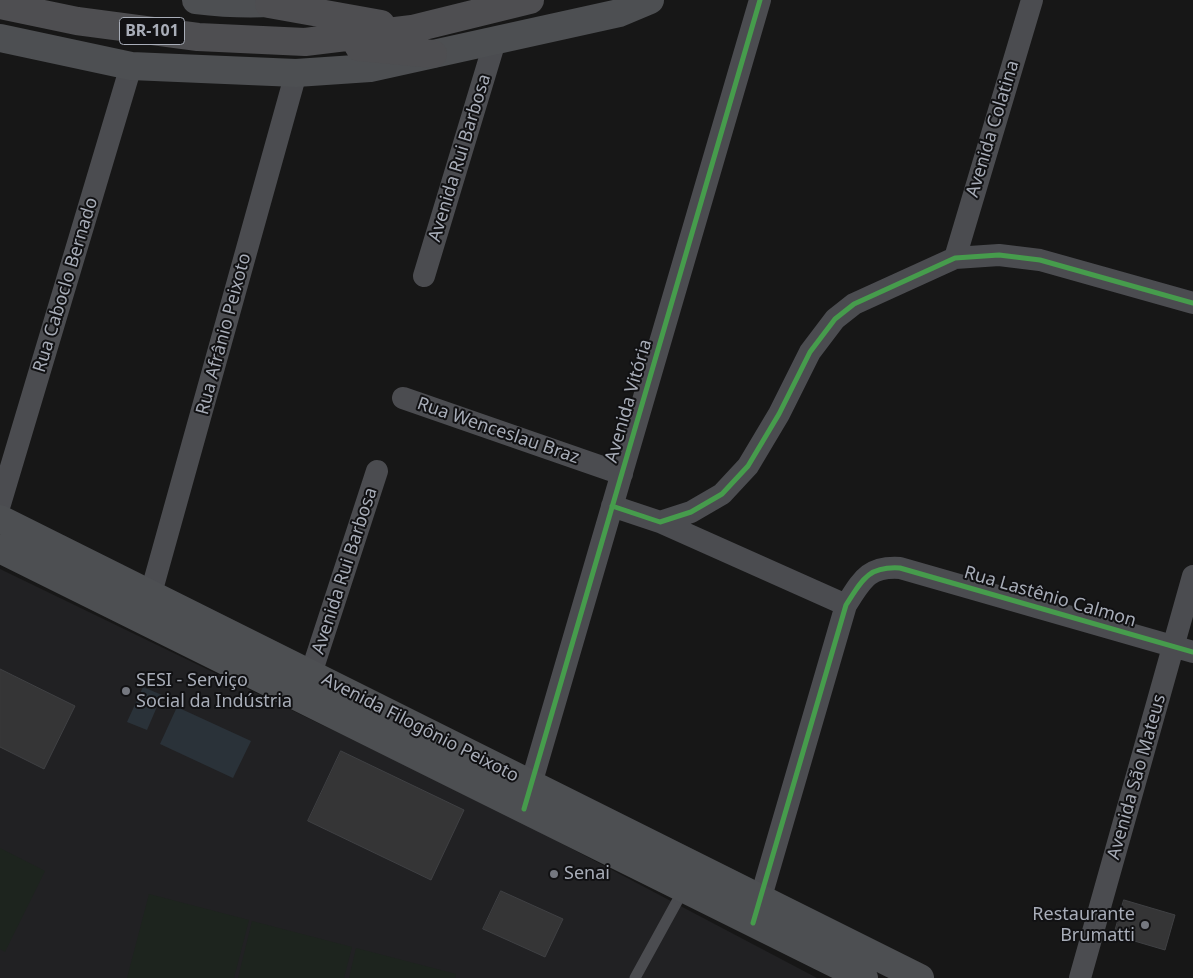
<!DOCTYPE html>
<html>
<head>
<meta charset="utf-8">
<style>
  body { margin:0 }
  canvas { display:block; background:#171717 }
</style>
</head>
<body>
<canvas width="1193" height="978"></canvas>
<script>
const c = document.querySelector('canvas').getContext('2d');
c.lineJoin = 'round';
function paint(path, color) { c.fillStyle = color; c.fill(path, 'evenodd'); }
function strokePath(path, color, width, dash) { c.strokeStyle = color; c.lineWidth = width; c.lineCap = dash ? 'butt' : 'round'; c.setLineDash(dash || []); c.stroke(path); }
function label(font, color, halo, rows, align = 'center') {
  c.font = font + ' "Noto Sans",sans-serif'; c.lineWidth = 4; c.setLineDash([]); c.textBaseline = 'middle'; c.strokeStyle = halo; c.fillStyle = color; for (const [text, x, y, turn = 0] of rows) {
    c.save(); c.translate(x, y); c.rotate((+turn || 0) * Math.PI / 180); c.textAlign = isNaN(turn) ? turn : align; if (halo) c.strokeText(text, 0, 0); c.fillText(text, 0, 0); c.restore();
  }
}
const built = new Path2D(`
  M0,569l502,243 315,166h-817z`);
const green = new Path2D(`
  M0,848l45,23 -40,81 -5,-3z
  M149,894l100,26 -15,58h-107z
  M252,921l100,26 -8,31h-106z
  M356,948l100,26 -1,4h-106z`);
const water = new Path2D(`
  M143,687l19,8 -15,35 -20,-8z
  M177,707l74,34 -18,37 -73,-34z`);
const building = new Path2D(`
  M0,669l75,37 -31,63 -44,-22z
  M341,751l123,59 -33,70 -123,-59z
  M501,891l62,28 -18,38 -62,-28z
  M1124,900l51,15 -10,35 -51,-15z`);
const lane = new Path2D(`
  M635,978l50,-91`);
const street = new Path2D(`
  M955,258l77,-258
  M424,276l71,-235
  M403,398l219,76
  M0,504l131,-438
  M612,506l48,16 31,-10 31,-18 26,-28 31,-52 31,-62 25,-33 19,-15 101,-46 44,-3 41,5 153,43
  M660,522l186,83
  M146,611l150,-538
  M306,689l71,-218
  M527,798l233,-798
  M756,914l90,-309c16,-25 22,-39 54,-37l293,84
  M1080,978l113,-402`);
const primary = new Path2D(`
  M196,0c33,4 64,5 97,1
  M0,38l131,28 165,7 74,-5 249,-55 31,-13
  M0,519l920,459
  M0,549l864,429`);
const highway = new Path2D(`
  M269,4l112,20
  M0,5l77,16 121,16 107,5 107,-13 118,-29
  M359,47l74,7`);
const cycleway = new Path2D(`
  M612,506l48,16 31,-10 31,-18 26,-28 31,-52 31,-62 25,-33 19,-15 101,-46 44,-3 41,5 153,43
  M524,809l236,-809
  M753,923l93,-318c16,-25 22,-39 54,-37l293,84`);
const markers = [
  [126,691,5,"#757880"],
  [554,874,5,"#757880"],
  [1145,925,5,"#757880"]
];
const shields = [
  [152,31,65]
];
const shieldNames = [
  ["BR-101",152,31]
];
const streetNames = [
  ["Avenida Colatina",993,129,-73],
  ["Avenida Rui Barbosa",460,158,-73],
  ["Rua Caboclo Bernado",66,285,-73],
  ["Rua Afrânio Peixoto",224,334,-75],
  ["Avenida Vitória",629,401,-74],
  ["Rua Wenceslau Braz",498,431,19],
  ["Avenida Rui Barbosa",345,571,-72],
  ["Rua Lastênio Calmon",1050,597,16],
  ["Avenida Filogônio Peixoto",420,728,27],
  ["Avenida São Mateus",1137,777,-74]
];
const poiNames = [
  ["SESI - Serviço",136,681],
  ["Social da Indústria",136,702],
  ["Senai",564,874],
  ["Restaurante",1135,915,"right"],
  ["Brumatti",1135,936,"right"]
];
paint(built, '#212123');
paint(green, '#1d241e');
paint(water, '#2a3239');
paint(building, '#353536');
strokePath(building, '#3f4043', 1);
strokePath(lane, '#4b4c50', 11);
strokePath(street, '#4b4c50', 22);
strokePath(primary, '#4d4f52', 28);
strokePath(highway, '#4e4e51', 28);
strokePath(cycleway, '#469c4c', 5);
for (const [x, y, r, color] of markers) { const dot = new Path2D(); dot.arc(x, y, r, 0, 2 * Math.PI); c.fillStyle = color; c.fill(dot); strokePath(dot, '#111113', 2); }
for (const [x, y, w] of shields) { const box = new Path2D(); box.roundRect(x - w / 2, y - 13.5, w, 27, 4); c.fillStyle = '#111113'; c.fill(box); strokePath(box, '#a8adb8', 1); }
label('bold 16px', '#a8adb8', null, shieldNames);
label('18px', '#a8adb8', '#111113', streetNames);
label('18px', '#a8adb8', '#111113', poiNames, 'left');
</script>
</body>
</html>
